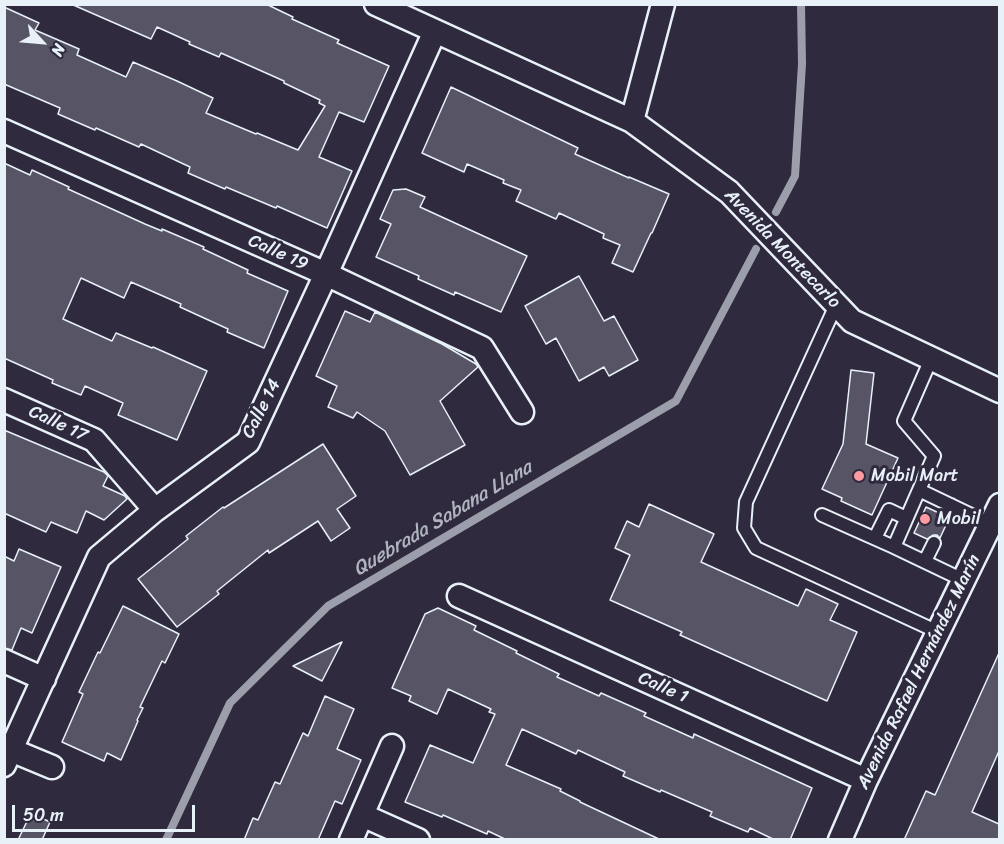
<!DOCTYPE html>
<html>
<head>
<meta charset="utf-8">
<style>
  body { margin:0 }
  #map { position:relative; width:1004px; height:844px; overflow:hidden; background:#2f2a3d; font-family:Sriracha,sans-serif }
  canvas { display:block }
  .frame { position:absolute; inset:0; border:6px solid #e8f1f8; pointer-events:none }
  .north { position:absolute; left:12px; top:12px; width:60px; height:60px; -webkit-text-stroke:4px #2f2a3d; paint-order:stroke; rotate:116deg; font-size:16px; font-weight:700; line-height:24px; text-align:center; color:#e8f1f8 }
  .north::after { content:''; display:block; margin:auto; width:21px; height:27px; background:#e8f1f8; clip-path:polygon(50% 0,100% 100%,50% 72%,0 100%) }
  .scale { position:absolute; left:12px; top:805px; width:183px; height:27px; box-sizing:border-box; border:3px solid #e8f1f8; border-top:0; padding-left:8px; font-size:18px; line-height:21px; white-space:nowrap; color:#e8f1f8; -webkit-text-stroke:4px #2f2a3d; paint-order:stroke }
</style>
</head>
<body>
<div id="map">
<canvas width="1004" height="844"></canvas>
<div class="frame"></div>
<div class="north">N</div>
<div class="scale">50 m</div>
</div>
<script>
const c = document.querySelector('canvas').getContext('2d');
c.lineJoin = 'round';
function strokePath(path, color, width, dash) { c.strokeStyle = color; c.lineWidth = width; c.lineCap = dash ? 'butt' : 'round'; c.setLineDash(dash || []); c.stroke(path); }
function paint(path, color) { c.fillStyle = color; c.fill(path, 'evenodd'); }
function label(font, color, halo, rows, align = 'center') {
  c.font = font + ' Sriracha,sans-serif'; c.lineWidth = 6; c.setLineDash([]); c.textBaseline = 'middle'; c.strokeStyle = halo; c.fillStyle = color; for (const [text, x, y, turn = 0] of rows) {
    c.save(); c.translate(x, y); c.rotate((+turn || 0) * Math.PI / 180); c.textAlign = isNaN(turn) ? turn : align; if (halo) c.strokeText(text, 0, 0); c.fillText(text, 0, 0); c.restore();
  }
}
const stream = new Path2D(`
  M776,212l19,-36 7,-112 -1,-60
  M166,840l64,-137 98,-97 348,-205 80,-152`);
const building = new Path2D(`
  M71,4h195l27,13 -1,2 47,21 -2,3 52,23 -25,56 -25,-10 -20,45 33,14 -25,57 -50,-22 -1,2 -50,-21 -1,2 -37,-16 2,-6 -49,-23 -2,3 -43,-19 -1,2 -37,-16 2,-6 -56,-24v-77l35,16 -4,7 44,19 -2,6 49,22 7,-15 44,19 36,17 -7,15 50,21 1,-1 41,17 27,-44 -6,-3 1,-3 -36,-17v-2l-63,-28 -2,4 -30,-13 1,-2 -33,-15 -6,12z
  M451,87l127,61 -3,6 54,24v-1l40,17 -17,39h-1l-18,39 -21,-9 8,-18 -17,-7 1,-4 -45,-21 -3,6 -40,-18 5,-11 -18,-7 1,-3 -37,-16 -3,8 -42,-19z
  M4,163l26,12 2,-5 37,17 -1,2 77,35 17,7v-2l42,18 -1,2 45,21 -1,3 41,18 -24,57 -37,-16 1,-3 -48,-22 1,-3 -50,-22 -7,16 -43,-20 -18,41 49,22 4,-8 36,15 1,-1 54,24 -30,69 -59,-25 5,-12 -38,-17 -4,9 -29,-12 1,-3 -49,-22z
  M406,189l19,8 -5,10 107,49 -26,56 -46,-20 -1,3 -36,-16 1,-3 -43,-19 15,-33 -11,-5 13,-29z
  M579,276l25,45 10,-5 24,44 -29,16 -5,-9 -25,14 -23,-43 -10,6 -21,-38z
  M345,311l25,11 5,-10 67,32 34,20 2,3 -38,34 25,44 -55,30 -25,-44 -28,-19 -4,6 -25,-11 9,-21 -21,-10z
  M851,370l23,3 -8,71 32,14 -26,57 -31,-14 1,-3 -20,-9 21,-45z
  M4,430l100,42 4,4 -5,10 22,10 2,3 -23,21 -18,-9 -9,22 -26,-11 -5,10 -42,-19z
  M323,444l33,52 -19,13 13,19 -19,13 -13,-20 -49,32 -1,-3 -51,41 2,3 -42,33 -39,-48 50,-40 -2,-3 37,-29 1,1z
  M649,504l65,30 -13,28 97,44 8,-17 32,15 -8,16 27,12 -30,69 -147,-66 2,-3 -72,-32 20,-45 -15,-7 12,-27 12,6z
  M926,507l13,6 -1,4 1,5 3,2 4,1 -6,13 -3,-3h-4l-6,4 -13,-6z
  M19,549l42,18 -29,66 -11,-5 -9,22 -8,-2v-92l10,5z
  M123,606l56,28 -14,29 -3,-2 -22,46 3,1 -6,12 1,1 -17,39 -14,-7 -3,8 -42,-19 21,-48 -4,-2 19,-40 2,1z
  M438,608l38,18 -2,4 43,21 -1,2 43,21 -2,3 42,19 2,-3 45,20 -2,3 49,22 1,-4 118,54 -22,52h-15l-25,-12 -2,4 -38,-16 2,-4 -51,-22 -1,2 -37,-16 2,-4 -47,-22 -2,4 -54,-25 -16,36 55,24 -1,2 20,10v1l81,38h-154l-19,-9 -1,3 -44,-19 -1,2 -37,-15 25,-57 43,18 22,-49 -6,-2 2,-3 -43,-20 -11,25 -28,-13 2,-5 -19,-8 33,-74z
  M342,642l-20,39 -29,-15z
  M999,653v98l-27,61 27,12v16h-95l22,-49 9,4z
  M325,696l29,13 -17,40 24,11 -19,44 -7,-3 -17,39h-74l9,-22 5,2 17,-38 5,2 23,-51 5,3z
  M31,813l19,9 -8,18h-24z`);
const lane = new Path2D(`
  M836,305l-90,197 -2,26 12,20 182,84
  M931,359l-27,62 30,35 -15,34 71,34
  M919,490l-25,57 69,33
  M822,515l72,32
  M946,517l5,-12
  M875,538l14,-28 17,8
  M925,561l9,-18`);
const street = new Path2D(`
  M376,4l256,117 97,71 123,129 148,70
  M632,121l31,-117
  M4,131l322,143 156,74 40,64
  M4,400l90,40 61,70
  M459,596l407,184
  M4,661l40,18
  M11,750l41,17
  M4,765l95,-208 56,-47 93,-68 78,-168 109,-243
  M362,815l56,25
  M351,840l41,-94
  M840,840l26,-60 134,-275`);
const markers = [
  [859,476,6,"#ff9aa2"],
  [925,519,6,"#ff9aa2"]
];
const streetNames = [
  ["Avenida Montecarlo",782,249,46],
  ["Calle 19",278,253,24],
  ["Calle 14",262,409,-63],
  ["Calle 17",58,424,25],
  ["Avenida Rafael Hernández Marín",919,672,-64],
  ["Calle 1",663,688,24]
];
const poiNames = [
  ["Mobil Mart",871,476],
  ["Mobil",937,519]
];
const waterNames = [
  ["Quebrada Sabana Llana",443,519,-31]
];
strokePath(stream, '#9c9fab', 8);
paint(building, '#575565');
strokePath(building, '#e8f1f8', 1.5);
strokePath(lane, '#e8f1f8', 16);
strokePath(street, '#e8f1f8', 27);
strokePath(lane, '#2f2a3d', 12);
strokePath(street, '#2f2a3d', 22);
for (const [x, y, r, color] of markers) { const dot = new Path2D(); dot.arc(x, y, r, 0, 2 * Math.PI); c.fillStyle = color; c.fill(dot); strokePath(dot, '#2f2a3d', 2); }
label('18px', '#e8f1f8', '#2f2a3d', streetNames);
label('18px', '#e8f1f8', '#2f2a3d', poiNames, 'left');
label('italic 20px', '#afb4be', '#2f2a3d', waterNames);
</script>
</body>
</html>
